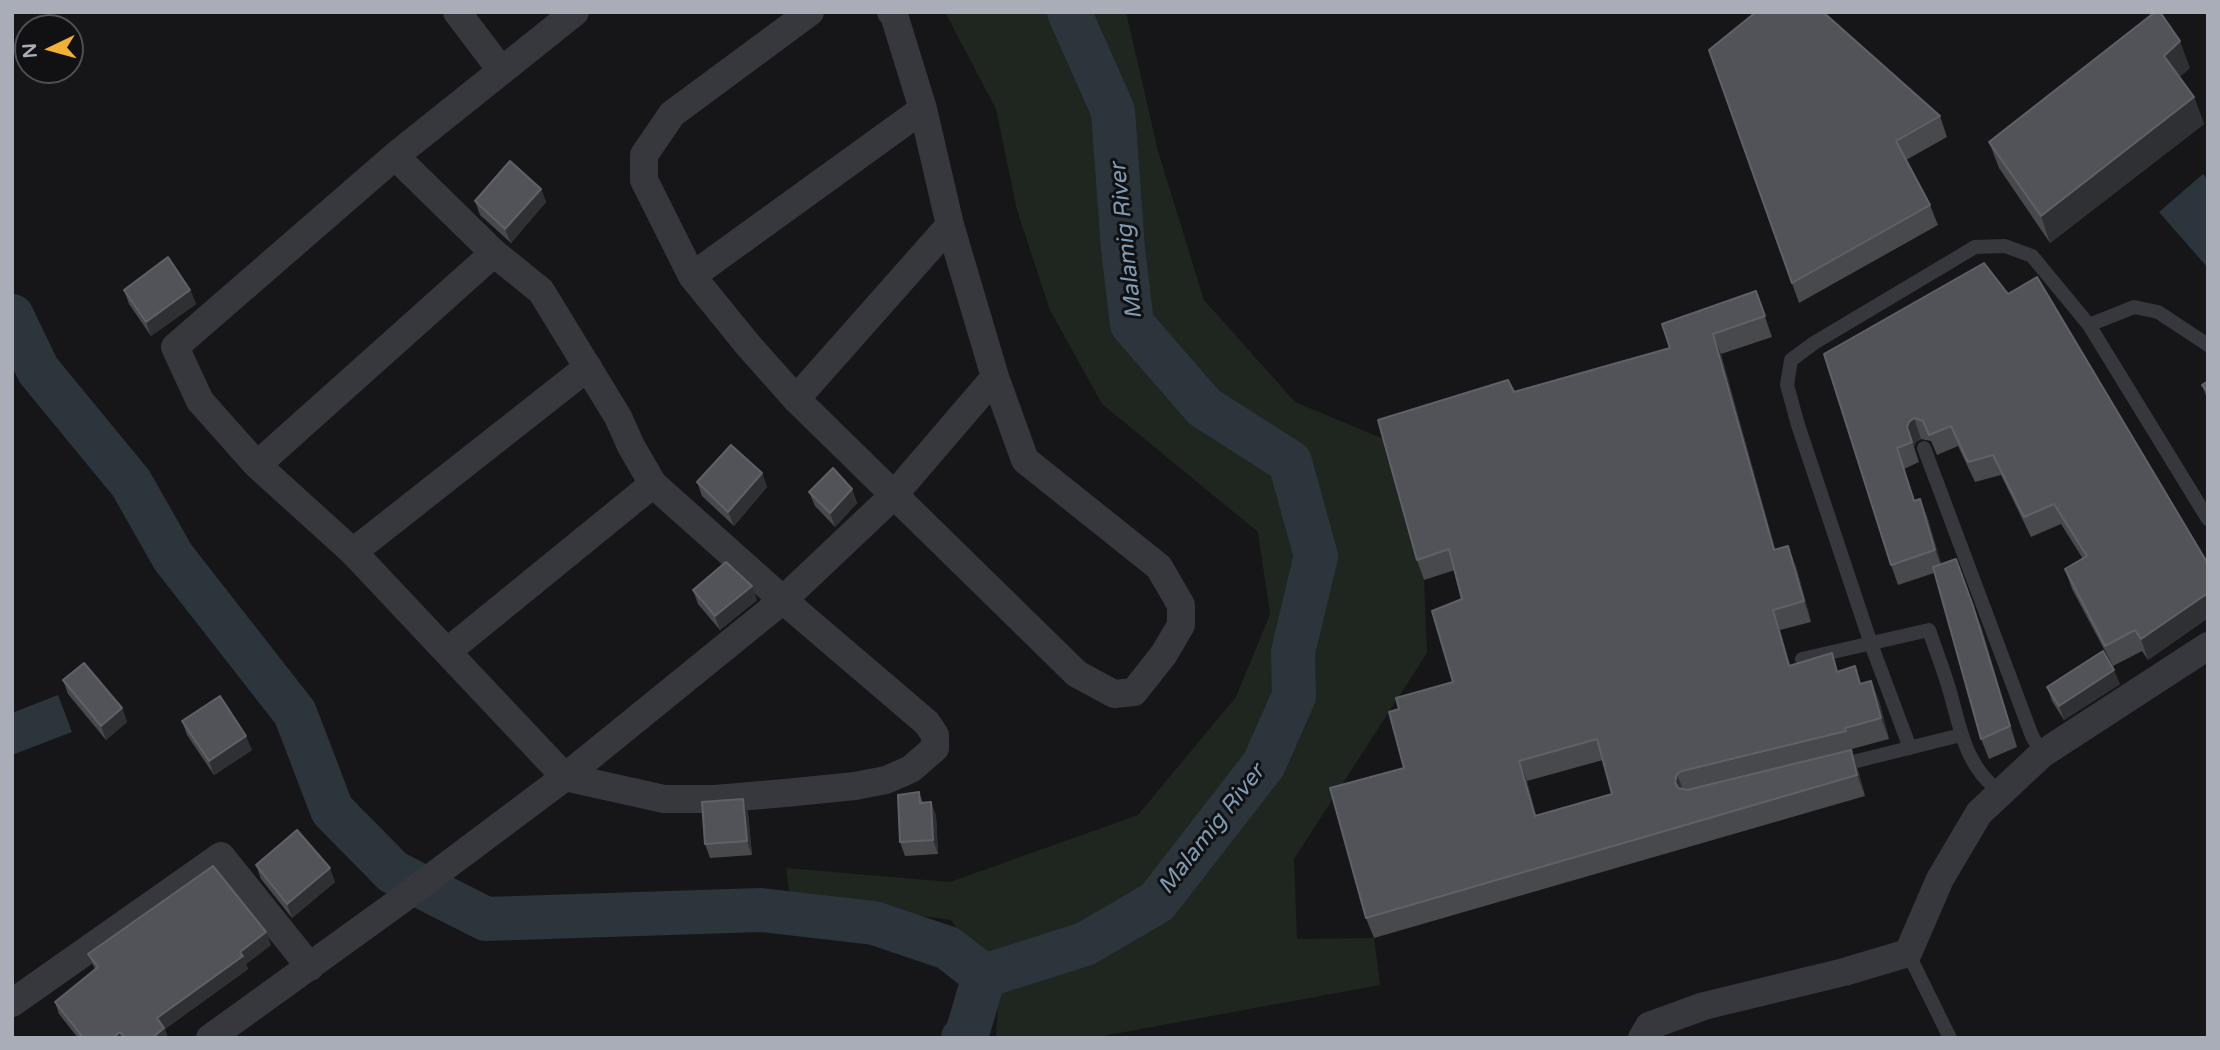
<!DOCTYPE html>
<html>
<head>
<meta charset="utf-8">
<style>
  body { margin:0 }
  #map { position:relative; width:2220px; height:1050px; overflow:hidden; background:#161618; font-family:"Varela Round",sans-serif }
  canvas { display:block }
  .frame { position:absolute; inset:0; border:14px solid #a8adb8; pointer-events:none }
  .north { position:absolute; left:14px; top:14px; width:70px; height:70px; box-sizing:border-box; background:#111113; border:2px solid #4d4f55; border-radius:50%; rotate:265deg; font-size:19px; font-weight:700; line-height:28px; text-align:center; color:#a8adb8 }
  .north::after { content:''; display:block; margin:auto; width:24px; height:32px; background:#f2b134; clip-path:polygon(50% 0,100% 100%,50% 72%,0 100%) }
</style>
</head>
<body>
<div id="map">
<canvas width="2220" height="1050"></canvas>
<div class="frame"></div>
<div class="north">N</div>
</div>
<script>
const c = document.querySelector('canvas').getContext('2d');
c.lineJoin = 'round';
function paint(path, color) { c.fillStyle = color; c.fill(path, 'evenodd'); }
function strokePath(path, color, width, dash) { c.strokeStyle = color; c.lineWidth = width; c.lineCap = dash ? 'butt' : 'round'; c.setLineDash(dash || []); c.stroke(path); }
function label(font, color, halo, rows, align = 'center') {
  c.font = font + ' "Varela Round",sans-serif'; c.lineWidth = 6; c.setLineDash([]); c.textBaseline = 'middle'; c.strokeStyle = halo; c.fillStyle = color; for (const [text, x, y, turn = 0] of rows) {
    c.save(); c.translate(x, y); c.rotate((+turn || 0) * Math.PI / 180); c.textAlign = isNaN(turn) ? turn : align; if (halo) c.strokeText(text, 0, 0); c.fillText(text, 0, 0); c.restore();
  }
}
const green = new Path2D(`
  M945,12h181l32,139 46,149 91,102 91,38 38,140 3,73 -133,206 3,80 77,-1 6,47 -288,53h-96l3,-51 -48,-67 -161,-23 -4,-29 164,14 188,-67 98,-118 34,-83 -12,-82 -156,-128 -52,-94 -33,-100 -21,-101z`);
const water = new Path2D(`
  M2203,174l5,6v88l-49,-56z
  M58,695l14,37 -60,23v-42z`);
const river = new Path2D(`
  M12,316l26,54 93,113 42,74 122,156 37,97 61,62 93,47 275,-9 113,13 74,25 36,28
  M984,976l101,-32 72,-42 107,-138 30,-68 -1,-44 23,-96 -26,-94 -86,-55 -72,-83 -9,-75 -10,-138 -44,-99
  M963,1038l4,-4 17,-58`);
const service = new Path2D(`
  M2089,325l45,-18 24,5 50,33
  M1924,448l108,288 10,18
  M1802,659l127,-29c7,21 15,41 21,62 11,39 16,75 50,100
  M1910,748l-39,-104 -73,-219 -11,-40 4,-25 23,-17 161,-96 30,-1 27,10 57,69 119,194
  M1837,766l124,-31
  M1908,953l42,85`);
const minor = new Path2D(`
  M457,12l44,58
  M810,12l-138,102 -28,41v25l48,96 56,69 48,54 281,275 37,20 20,-2 30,-38 17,-29v-20l-22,-38 -134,-107 -30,-83 -45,-152 -27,-116 -29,-94 -3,-3
  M395,156l99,97 47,38 77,126 13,29 22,38 130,116 144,123 8,12v13l-24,21 -25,11 -31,6 -70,7 -70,6h-51l-99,-22 -212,-225 -96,-87 -57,-64 -25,-54 220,-191 180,-144
  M692,276l231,-167
  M796,399l154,-174
  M257,465l237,-212
  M353,552l235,-185
  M448,651l205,-167
  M12,1003l209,-147 89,111
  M210,1038l187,-135 168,-126 218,-177 110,-104 102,-119
  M1642,1038l7,-12 55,-20 140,-34 64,-19 32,-74 39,-66 63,-59 166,-108`);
const wall = new Path2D(`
  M1709,50l231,66 7,21 -41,23 24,45 8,20 -139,78z
  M2190,68l-11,9 15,20 10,27 -154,119 -51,-75 -10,-26z
  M541,189l5,13 -35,41 -31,-28 -5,-14z
  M124,290h66l6,14 -45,32 -22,-32z
  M1756,291l16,46 -51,17 54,195 21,17 15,56 -31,8 10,35 48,6 17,-5 6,18 10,-3 8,20 10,38 -37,10 1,3h-2l7,18 7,26 -491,142 -8,-20 38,-150 -5,-59 54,-27 9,-83 -7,-29 -31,10 -7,-20 97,-168 156,-44zM1603,760l9,34 -76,22 -9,-35z
  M1824,354l384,210v54l-60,42 -6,-9 -29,15 -41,-77 -7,-20 18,-10 -22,-35 -30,13 -30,-62 -26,7 -17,-36 -21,9 -6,-14 -10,-2 -5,3 -2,5 5,15 -15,7 11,32 5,-2 8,20 13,45 40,62 36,121 -28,12 -8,-20 -47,-166 -36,12 -7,-20z
  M2202,385l6,7v9z
  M762,473l5,14 -33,39 -32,-30 -5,-14z
  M852,489l5,14 -22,24 -20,-21 -6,-14z
  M693,590l64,10 -37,30 -22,-26z
  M63,680l59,28 5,14 -21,18 -38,-46z
  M2120,684l-56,36 -12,-19 -5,-14z
  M182,721l70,29 -38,25 -27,-40z
  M919,792l4,11 8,-1 5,14 2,38 -33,2 -5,-14z
  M743,799l5,14 4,42 -42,3 -5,-14z
  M256,865l79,17 -43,36 -31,-39z
  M271,945l-25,19 2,5 -83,60 3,9h-90l-19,-24 -4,-12 40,-33 -7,-15z`);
const shadedWall = new Path2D(`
  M2180,41l10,27 -17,14 -9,-26z
  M2194,97l10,27 -154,119 -9,-27z
  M541,189l5,13 -35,41 -6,-14z
  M190,290l6,14 -45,32 -5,-14z
  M1713,334l8,20 60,216 -7,-20z
  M1914,418l7,21 -5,3 -2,5 5,15 -12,-35 2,-5z
  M762,473l5,14 -33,39 -6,-14z
  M852,489l5,14 -22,24 -5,-14z
  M1920,499l8,20 15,51 -8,-20z
  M1788,546l8,20 15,56 -7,-21z
  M752,586l5,14 -37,30 -5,-14z
  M2208,593v25l-60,42 -7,-21z
  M1973,606l8,20 36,121 -7,-21z
  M1773,610l7,20 16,56 -7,-20z
  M2114,670l6,14 -56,36 -5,-14z
  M1871,681l8,20 10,38 -8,-21z
  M122,708l5,14 -21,18 -5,-14z
  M246,736l6,14 -38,25 -5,-14z
  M1851,750l7,20 7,26 -8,-21z
  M1519,761l8,20 15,56 -7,-21z
  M1677,774l8,21 -2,8 -8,-21z
  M743,799l5,14 4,42 -5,-14z
  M931,802l5,14 2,38 -5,-14z
  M330,868l5,14 -43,36 -5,-14z
  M266,932l5,13 -25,19 2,5 -83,60 3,9h-16l5,-20z
  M120,1032l2,6h-10z`);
const building = new Path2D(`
  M1756,12h67l117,104 -44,25 34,64 -138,78 -83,-233z
  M2155,12h5l20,29 -16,15 30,41 -153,119 -52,-74z
  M510,161l31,28 -36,40 -30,-28z
  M168,257l22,33 -44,32 -22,-32z
  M1984,263l24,31 29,-17 171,287v29l-67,46 -6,-9 -30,16 -40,-77 22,-13 -33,-52 -30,13 -31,-62 -25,7 -17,-36 -22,9 -6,-14 -9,-3 -5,4 -2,5 5,15 -15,6 17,53 6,-2 15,51 -44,15 -67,-211z
  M1756,291l9,25 -52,18 61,216 14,-4 16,55 -31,9 16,56 43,-13 5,19 18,-6 5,18 11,-3 10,37 -36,10 1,3 -164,40 -5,3 -2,8 3,6 9,2 164,-40 6,25 -491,143 -36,-130 74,-20 -15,-56 10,-3 -3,-11 57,-16 -21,-71 30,-12 -13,-50 -32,11 -39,-140 130,-40 6,12 156,-44 -8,-24zM1597,739l15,55 -77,22 -16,-55z
  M2208,381v11l-6,-7z
  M731,445l31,28 -34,39 -31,-30z
  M833,468l19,21 -22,24 -21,-21z
  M1956,559l17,47 37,120 -29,13 -48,-172z
  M726,562l26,24 -37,30 -22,-26z
  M2103,651l11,19 -55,36 -12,-19z
  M84,663l38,45 -21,18 -38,-46z
  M220,696l26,40 -37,25 -27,-40z
  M919,792l1,11 11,-1 2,38 -33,2 -2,-47z
  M743,799l4,42 -42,3 -3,-42z
  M297,830l33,38 -43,36 -31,-39z
  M213,866l53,66 -26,20 3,4 -86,62 7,10 -12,10h-27l-5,-6 -8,6h-34l3,-3 -26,-33 43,-35 -10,-13z`);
const waterNames = [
  ["Malamig River",1127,241,-96],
  ["Malamig River",1212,830,-52]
];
paint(green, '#1e261f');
paint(water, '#2c353c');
strokePath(river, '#2c353c', 44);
strokePath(service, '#37383d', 14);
strokePath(minor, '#37383d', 28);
paint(wall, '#47494d');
paint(shadedWall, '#2f3033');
paint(building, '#525359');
strokePath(building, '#5f6168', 2);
label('italic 23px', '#7f9bb3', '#111113', waterNames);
</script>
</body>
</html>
